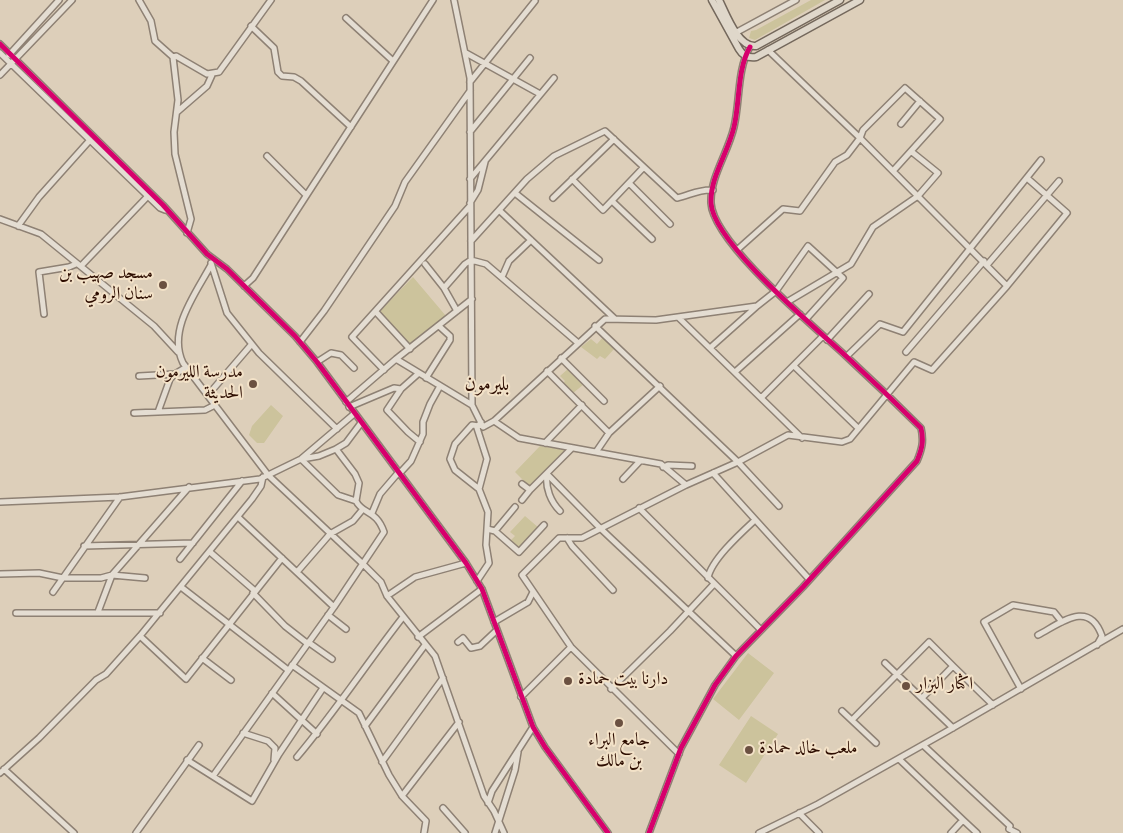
<!DOCTYPE html>
<html>
<head>
<meta charset="utf-8">
<style>
  body { margin:0 }
  canvas { display:block; background:#ddcfba }
</style>
</head>
<body>
<canvas width="1123" height="833"></canvas>
<script>
const c = document.querySelector('canvas').getContext('2d');
c.lineJoin = 'round';
function paint(path, color) { c.fillStyle = color; c.fill(path, 'evenodd'); }
function strokePath(path, color, width, dash) { c.strokeStyle = color; c.lineWidth = width; c.lineCap = dash ? 'butt' : 'round'; c.setLineDash(dash || []); c.stroke(path); }
function label(font, color, halo, rows, align = 'center') {
  c.font = font + ' Vollkorn,Amiri,serif'; c.lineWidth = 4; c.setLineDash([]); c.textBaseline = 'middle'; c.strokeStyle = halo; c.fillStyle = color; for (const [text, x, y, turn = 0] of rows) {
    c.save(); c.translate(x, y); c.rotate((+turn || 0) * Math.PI / 180); c.textAlign = isNaN(turn) ? turn : align; if (halo) c.strokeText(text, 0, 0); c.fillText(text, 0, 0); c.restore();
  }
}
const green = new Path2D(`
  M811,0h14l-70,40 -6,-2 2,-7 5,-1z
  M413,277l33,39 -35,29 -32,-33z
  M604,336l11,12 -10,11 -5,-3 -3,3 -16,-12 10,-8 6,5z
  M569,368l15,16 -12,10 -10,-10 3,-3 -5,-5z
  M271,405l12,11 -19,27h-7l-8,-8 3,-9z
  M540,446l25,4 -35,37 -15,-15z
  M525,516l14,12 -21,23 -9,-9 6,-6 -5,-4z
  M748,653l26,20 -35,47 -26,-21z
  M751,716l27,18 -32,49 -27,-18z`);
const minor = new Path2D(`
  M139,0l12,21 4,20 18,16 5,43 -4,32 1,22 16,65 -4,14
  M454,0l16,78 2,327
  M346,18l47,43
  M251,26l23,22 4,24 4,4 12,1 7,4 50,46
  M737,32l59,-32
  M0,44l163,161 44,49 20,15 68,67 22,26 149,201 16,26 51,138 12,20 63,86
  M768,50l92,88 147,148
  M0,53l160,155 5,2
  M466,53l74,41
  M9,55l50,-55
  M173,57l3,-1 31,18 12,-2 52,-72
  M0,75l72,-75
  M470,82l65,-81
  M177,112l30,-26 5,-11
  M901,124l19,-23
  M470,132l60,-74
  M267,156l39,39
  M470,179l84,-101
  M572,179l31,31 40,-42
  M629,183l41,41
  M515,193l84,67
  M553,198l61,-59
  M612,201l40,38
  M470,203l8,-13 7,-28
  M499,210l116,109
  M0,219l41,15 113,92 24,26
  M18,226l21,-29 51,-57
  M471,241l56,-62 27,-23 51,-25 72,67c13,-3 22,-9 36,-8
  M737,250l46,-41 17,2 35,-49 12,-7 13,-17 3,-8 42,-42 35,31 -47,52
  M211,263l16,50 32,40 78,76
  M425,264l19,24
  M211,265c-15,28 -44,65 -28,98l85,112 95,89 18,18 6,14
  M987,265l72,-84
  M81,266l67,-70
  M502,277l7,-16 22,-21
  M244,286l9,-8 180,-278
  M787,302l64,-38 22,-37 45,-31 20,-23 -26,-21
  M457,311l-13,-23 21,-24 6,-4 15,4 91,78
  M376,312l34,37
  M44,314l-5,-42 30,-5 7,-3
  M679,318l123,120
  M595,326l143,136 41,44
  M827,340l42,-46
  M300,342l24,-31 71,-105 10,-24 65,-91
  M710,348l46,-41
  M906,352l78,-91
  M847,356l33,-32 23,8 138,-172
  M561,358l43,43
  M396,359l76,-60
  M317,362l14,-9 10,2 13,13
  M794,366l64,62
  M384,370l-32,-33 118,-131
  M547,371l62,62
  M735,372l65,-58
  M139,376l36,-2 10,-6
  M426,378l24,-38v-4l-11,-10
  M401,389l-14,21 21,22 12,10
  M208,395l43,-50
  M761,398l62,-62
  M346,402l50,-43 76,46 11,22 11,-6 111,-102 51,1 101,-14 19,-15 32,-45 35,32 -37,41
  M349,407l45,-19 7,1 18,-16
  M158,412l12,-33 5,-5
  M134,413l71,-3 10,-5
  M494,421l25,17 142,26 25,21 52,-23 50,-27 54,7 8,-3 64,-77 18,8 75,-84 60,-73 -40,-35
  M479,426l-7,-1 -17,19 -5,15 5,11 24,19
  M545,443l37,-38
  M336,449l10,-6 15,-20
  M596,452l13,-19 51,-47
  M302,459l17,-3 17,-7 19,25 4,9 -3,18
  M663,467l5,-2 24,1
  M713,473l96,106
  M399,474l12,-13 12,-27v-12l7,-18 10,-18
  M547,474l53,54 136,128
  M547,474c-2,14 4,28 13,37
  M623,479l17,-18
  M522,484l8,6 41,-41
  M522,500l8,-10
  M0,502l120,-5 140,-18 41,-20 53,-45
  M639,508l122,122
  M372,513l8,-19 18,-21
  M238,517l96,90
  M487,529l8,2 24,21 25,-27
  M495,531l20,-24
  M567,538l5,8 41,44
  M84,546l109,-3
  M210,552l45,39
  M180,559l62,-78
  M466,563l-51,14 -28,19 48,60 49,140 10,15 10,22
  M297,572l33,-38 23,-13 10,-12
  M0,574l39,-1 24,5h38l11,-3 33,3
  M708,578c3,-18 33,-45 47,-58
  M477,581l12,-18 -3,-18 2,-33 -9,-23 8,-30 -10,-31 4,-6
  M181,587l107,83
  M53,592l67,-95
  M253,593l32,33 23,18
  M98,612l14,-37 77,-88
  M16,613h144
  M328,615l18,14
  M494,622l34,-20 5,-10
  M1038,635c23,-12 51,-36 64,1l-5,9
  M140,636l46,43 96,-121
  M418,637l64,-48
  M308,642l24,17
  M458,642l5,-4 8,10 9,-2 17,-16
  M202,658l29,22
  M885,663l68,65
  M292,665l67,48 30,62 13,21 24,25 -2,12
  M611,689l59,-58 44,-47
  M1021,689l-37,-67 29,-17 41,7 8,10
  M272,693l45,41
  M521,697l50,-50
  M922,698l31,-32 40,39
  M842,711l34,32
  M852,720l77,-78 24,24
  M365,726l60,-81
  M243,733l25,8 7,7 -1,12
  M923,745l87,81 -1,3 8,4
  M679,754l-108,-107 -49,-72 37,-37h23l104,-53
  M297,757c38,-45 70,-94 106,-140
  M899,759l64,61 -12,13
  M187,760l65,41 27,-47 44,-66
  M382,762l61,-84
  M4,769l70,64
  M0,773l39,-35 57,-58 10,-6 34,-38 112,-137 9,-13 2,-9
  M213,776l121,-169 50,-75c-8,-23 -21,-17 -28,-31l-18,-6 -37,-36
  M402,796l57,-74
  M488,803l4,-12 41,-64
  M443,808l22,25
  M799,813l20,20
  M963,820l14,13
  M136,833l63,-88
  M495,833l20,-63 3,-18
  M649,833l32,-85 34,-63 21,-29 67,-69 114,-126c5,-12 7,-20 4,-33 -24,-24 -49,-48 -74,-71 -30,-28 -134,-114 -136,-154 -1,-26 17,-50 23,-76 6,-25 3,-58 16,-80
  M759,833l59,-29 126,-71 179,-104`);
const major = new Path2D(`
  M712,0l27,49c4,7 9,9 17,8l104,-57
  M719,0c7,14 19,48 37,46l84,-46`);
const cycleway = new Path2D(`
  M0,44l163,161 44,49 20,15 68,67 22,26 149,201 16,26 51,138 12,20 63,86
  M649,833l32,-85 34,-63 21,-29 67,-69 114,-126c5,-12 7,-20 4,-33 -24,-24 -49,-48 -74,-71 -30,-28 -134,-114 -136,-154 -1,-26 17,-50 23,-76 6,-25 3,-58 16,-80`);
const markers = [
  [163,285,5,"#6b5141"],
  [253,384,5,"#6b5141"],
  [568,681,5,"#6b5141"],
  [906,686,5,"#6b5141"],
  [619,723,5,"#6b5141"],
  [749,750,5,"#6b5141"]
];
const poiNames = [
  ["مسجد صهيب بن",153,275,"right"],
  ["سنان الرومي",153,296,"right"],
  ["مدرسة الليرمون",243,374,"right"],
  ["الحديثة",243,395,"right"],
  ["دارنا بيت حمادة",578,681],
  ["اكثار البزار",916,686],
  ["جامع البراء",619,742,"center"],
  ["بن مالك",619,763,"center"],
  ["ملعب خالد حمادة",759,750]
];
const quarterNames = [
  ["بليرمون",487,386]
];
paint(green, '#ccc39c');
strokePath(minor, '#8e8174', 8);
strokePath(major, '#74685c', 9);
strokePath(minor, '#e4ddd2', 5);
strokePath(major, '#dfd7ca', 6);
strokePath(cycleway, '#d6006c', 5);
for (const [x, y, r, color] of markers) { const dot = new Path2D(); dot.arc(x, y, r, 0, 2 * Math.PI); c.fillStyle = color; c.fill(dot); strokePath(dot, '#f3e2c8', 2); }
label('18px', '#2d0d00', '#f3e2c8', poiNames, 'left');
label('20px', '#2d0d00', '#f3e2c8', quarterNames);
</script>
</body>
</html>
